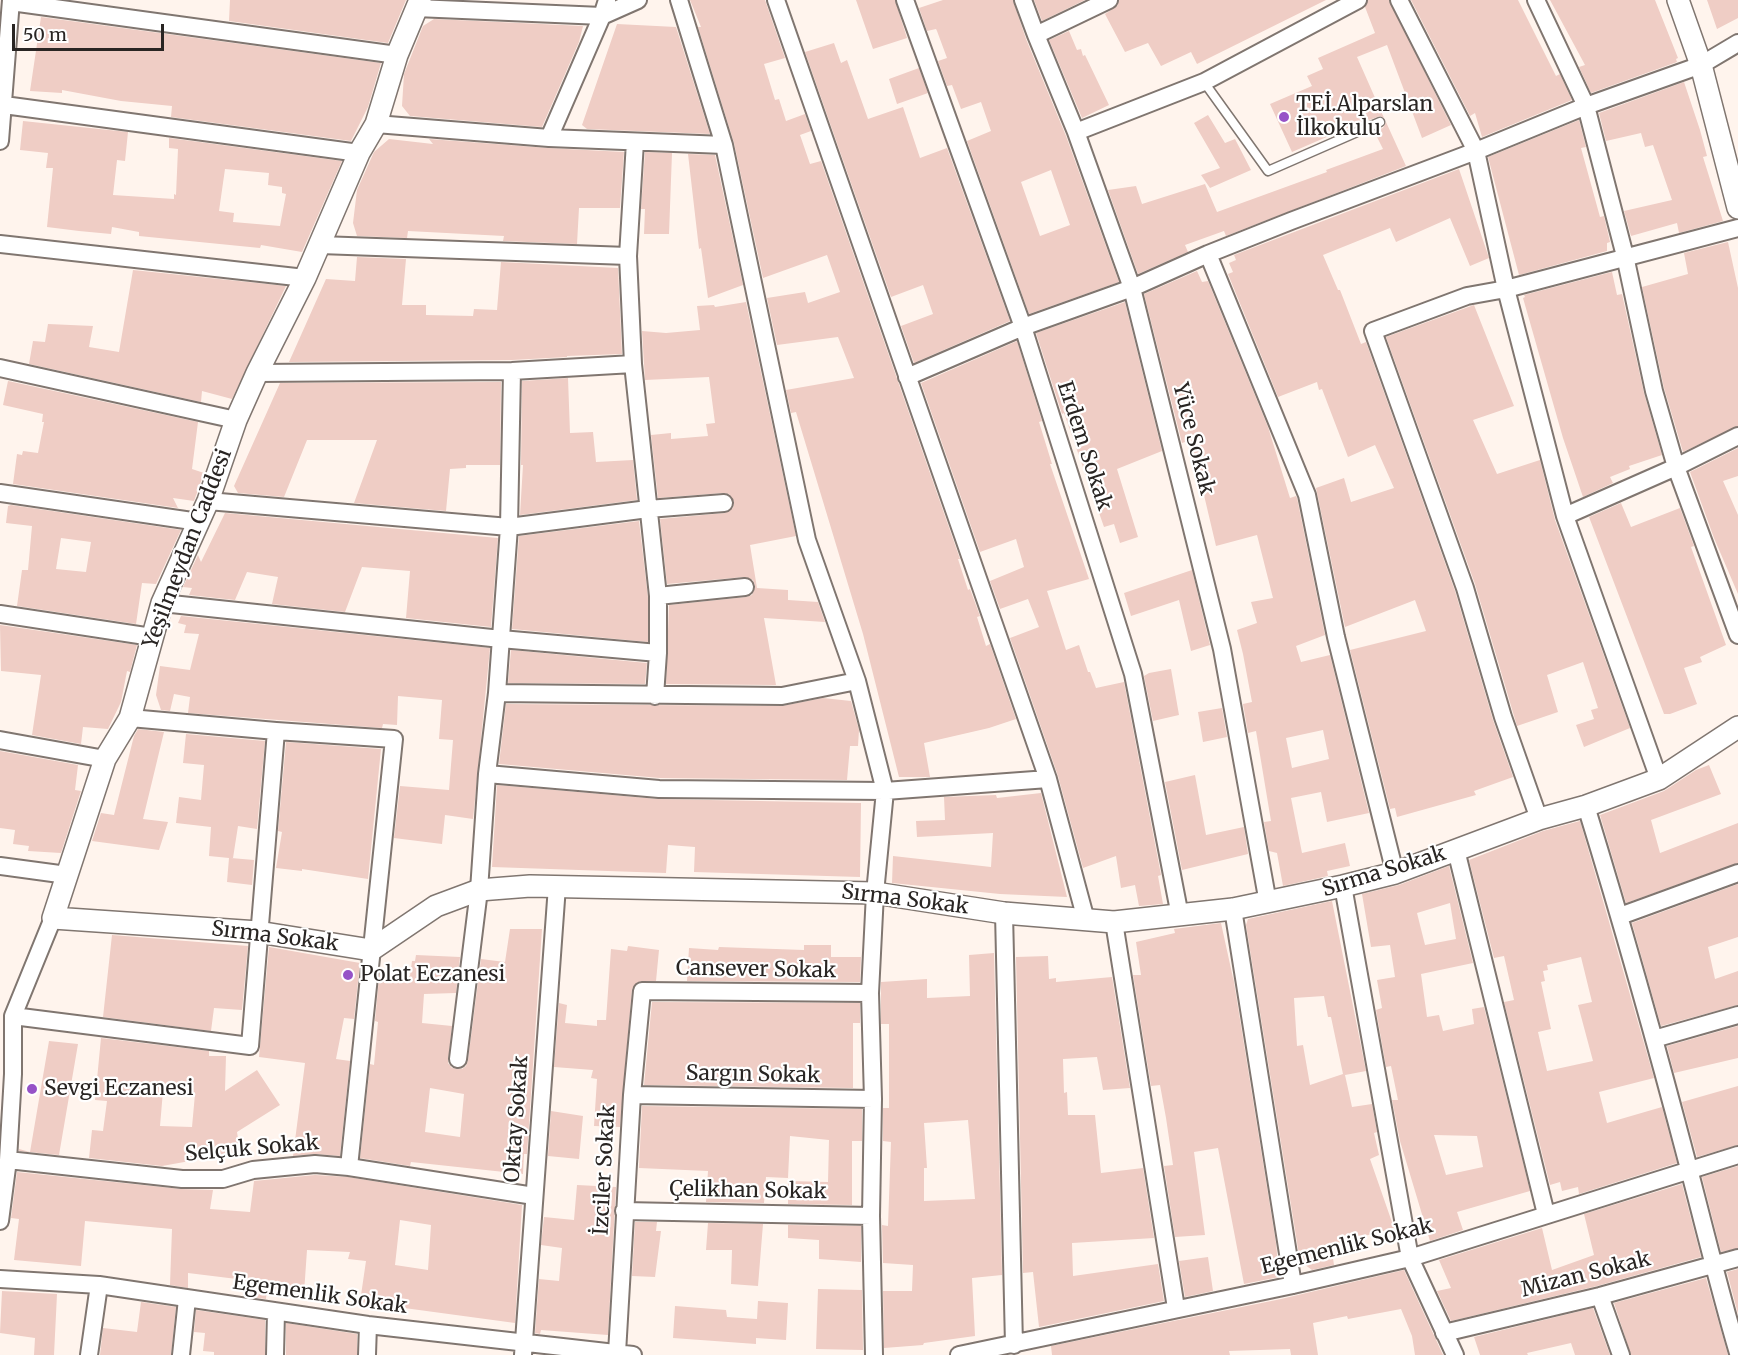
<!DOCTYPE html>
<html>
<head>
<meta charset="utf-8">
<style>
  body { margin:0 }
  #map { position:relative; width:1738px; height:1355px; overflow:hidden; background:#fff4ed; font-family:Merriweather,serif }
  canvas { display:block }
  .scale { position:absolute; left:12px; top:24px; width:152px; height:27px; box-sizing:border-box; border:3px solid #292523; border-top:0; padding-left:8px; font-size:18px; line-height:21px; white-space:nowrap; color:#292523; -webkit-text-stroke:4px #fff; paint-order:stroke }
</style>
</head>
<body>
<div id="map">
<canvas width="1738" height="1355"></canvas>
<div class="scale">50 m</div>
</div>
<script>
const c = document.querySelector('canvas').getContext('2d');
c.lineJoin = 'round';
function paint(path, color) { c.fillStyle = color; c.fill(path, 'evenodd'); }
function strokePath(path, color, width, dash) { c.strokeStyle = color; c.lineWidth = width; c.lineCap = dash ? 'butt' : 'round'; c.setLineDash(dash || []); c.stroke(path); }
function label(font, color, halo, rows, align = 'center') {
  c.font = font + ' Merriweather,serif'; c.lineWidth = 4.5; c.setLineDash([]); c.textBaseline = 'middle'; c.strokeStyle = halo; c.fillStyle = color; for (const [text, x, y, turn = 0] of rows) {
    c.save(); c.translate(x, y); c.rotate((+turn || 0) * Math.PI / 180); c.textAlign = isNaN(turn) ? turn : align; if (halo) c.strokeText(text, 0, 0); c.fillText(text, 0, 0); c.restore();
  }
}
const building = new Path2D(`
  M230,0h176l-18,43 -159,-22z
  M690,0h75l20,58 -21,6 11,36 4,-1 7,22 19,-7 6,17 -11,4 10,29 11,-3 139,398h-2l10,31 2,-1 10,27 -3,1 9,29 4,-2 26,75 -27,9 -65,15 6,34h-31l-36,-143 -67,-222 -5,1 -5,-23 68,-12 -16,-41 -61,8 -10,-47 38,-6 3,11 32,-11 -13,-37 -64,23 -29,-135 -36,-116h3z
  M856,0h39l12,38 -34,11z
  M943,0h70l13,39 40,97 53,146 -90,32 -62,-173 24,-10 -10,-29 -20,7 -9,-24 -5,1 -9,-25 9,-3 -10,-27 -1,-2 -9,2 -8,-23zM1051,170l19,55 -30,11 -19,-54z
  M1034,0h51l-43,21z
  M1119,0h207l-129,64 -6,-12 -30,14 -13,-23 -23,9 -20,-38 12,-8z
  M1368,0h21l62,125 -29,13 -35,-93 -30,12 27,61 -4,-2 -11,4 -1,-1 -76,33 -22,-48 42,-18 -5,-10 16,-7 -5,-11 57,-25 -10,-26z
  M1411,0h107l38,76 4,-2 12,26 -90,37 -7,-24 -5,3z
  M1550,0h105l23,58 -2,1 1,3 -86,31 -12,-26 6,-2z
  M1707,0h31v18l-21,11z
  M41,17l340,46 -13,44 -17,34 -180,-24 1,-11 -51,-5 -59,-11v3l-32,-2z
  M434,19l149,7 -4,16 -37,85 -132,-11 -8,-10 2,-32 19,-48z
  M617,24l59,3 34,107 -123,-5 -5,-4z
  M1069,31l8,19 4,-1 2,7 2,-1 24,50 -27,13 -33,-78z
  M834,43l7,20 6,-3 21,59 35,-12 17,51 27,-10 63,173 -96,42 -13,-37 32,-12 -10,-29 -32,12 -86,-245z
  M919,68l9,25 -31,11 -8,-25z
  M1684,82l16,48 7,26 -4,1 20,64 -44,12 -2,-10 -46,13 -7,-25 48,-11 -19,-55 -8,2 -4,-14 -35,8 -7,-28z
  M1208,115l17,28 10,-4 16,31 -41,18 -9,-13 19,-7 -26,-45z
  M1579,120l7,27 -5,1 19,69 4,-1 6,26 -3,1v8l-88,24 -31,-118z
  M23,121l105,11 -3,29 -8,-1 -4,35 61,4v-5l2,1 2,-46 -9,-1v-10l173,23 -40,91 -41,-7 -1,3 -121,-12v-4l-27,-5 -1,7 -32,-3 -32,-4 6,-59h-7l2,-15 -28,-3zM225,169l44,4 -1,12 14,2v6l4,1 -6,32 -47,-4 1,-9 -15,-2z
  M1386,122l20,44 -180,70 -2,-5 -39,14 3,7 -50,22 -30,-84 28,-4 6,18 63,-20 12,28 110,-40 -1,-2 57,-21 -9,-18 9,-3z
  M389,139l44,5 -4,-5 119,9 76,4 -4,56h-41l-2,36 -74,-3 1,-5 -96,-5 -1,7 -50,-2 -4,-13 4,-33 17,-38z
  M645,152l27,1 -3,81h-25l1,-25h-4z
  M688,154l27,1 28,130 -35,13 -7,-50 -2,1z
  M1459,169l30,89 -19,8 -20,-48 -54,24 -6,-14 -67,27 15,35h2l21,54 5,-2 89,249 38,129 20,57 -39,14 2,4 -79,22 -2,-9 -5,1 -40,-159 76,-19 -11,-31 -70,27 -29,-139 28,-10 7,24 43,-14 -19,-43 -27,12 -26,-68 -3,1 -2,-8 -39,15 -50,-123 5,-2 -4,-9 7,-3 -2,-5z
  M1728,242l10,46v138l-55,26 -19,-64 -22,-101 46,-13 -4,-21z
  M357,257l49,2 -4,46h24v10l47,1 1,-7 23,1 4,-48 117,6 4,86 -55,2v1l-55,3 -223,2 37,-83 29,2z
  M133,270l153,16 -54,113 -30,-8 -1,11 -172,-38 4,-23 12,1 3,-18 45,2 -4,21 30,5z
  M1197,271l5,11 6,-1 60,146 22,71 6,-2 1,2 28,137 -29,11 5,16 29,-7 39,158 -42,9 -6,-30 -30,6 11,55 43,-10 5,23 -23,5 1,5 -45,10 -6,-33 -8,-2 -5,-29 7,-1 -15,-90 -8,2 -5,-29 9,-2 -9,-48 -6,-24 20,-7 -6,-21 22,-4 -16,-63 -41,11 -25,-106 -9,3 -38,-149zM1323,730l6,29 -37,9 -6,-30z
  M1612,272l5,23 5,-1 22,99 18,62 -33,11 1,3 -20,8 3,6 -30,14 -20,-59 -40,-140 2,-1 -1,-2z
  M746,302l50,234 -46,9 7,43 31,2v10l30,2 7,20 -61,-4 12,67 -110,-1 3,-79 77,-8 6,-2 3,-9 -2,-6 -9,-3 -77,7 -7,-65 65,-6 8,-5 1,-6 -5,-8 -6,-1 -65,5 -7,-63 20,-2v6l37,-3 -2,-12 9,-1 -6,-46 -64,3 -3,-49 24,2 34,-3 -3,-24 17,-1 1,2z
  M1125,302l37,149 -45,18 21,68 -18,6 -6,-19 -10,3 -40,-114 -2,1 -26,-81z
  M1474,305l40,101 -41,14 24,54 43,-14 15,60 75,208 -46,19 -8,-22 18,-6 -3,-9 7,-2 -15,-46 -36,13 11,37 -41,14 -42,-142 -89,-247z
  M1017,341l25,80 -3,1 13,42h-2l39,115 -42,12 19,59 13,-5 9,27h2l6,16 28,-6 37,193 -3,1 5,28 -24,2 -4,-21 -14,3 -5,-32 -33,12 -25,-92 -48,-138 29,-11 -11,-28 -28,10 -10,-28 34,-14 -8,-28 -36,13 -59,-169z
  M568,378l2,55 23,-1 3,30 37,-2 4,40 -117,15 3,-50h-2l1,-84z
  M8,381l190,41 -6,47 12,4 -10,28 -21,-3 5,10 -165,-24 4,-30 5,1 1,-4 15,2 6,-31h-2l1,-8 -40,-9z
  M501,382l-1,83h-34v3l-16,1 -4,42 -92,-8 23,-63h-70l-23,57 -46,-4 -4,-7 46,-103z
  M1738,448v28l-15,5 15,34v79l-24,-56 -24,-66z
  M1621,503l10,24 49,-19 14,38 -3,1 35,98 -26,12 2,5 -18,6 13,36 -27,10h-6l-75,-197z
  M11,505l170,25 -25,54 -14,-1 -6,41 -119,-18 5,-36h6l4,-44 -26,-3 2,-17zM61,538l30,4 -5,30 -30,-3z
  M225,513l273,25 -7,89 -85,-9 4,-47 -48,-4 -17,45 -73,-8 6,-27 -31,-5 -12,28 -46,-5 3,-7 -9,-1 15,-32 3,7z
  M639,521l9,76v45l-136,-13 7,-93z
  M1192,570l18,75 -19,6 -12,-51 -48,16 -7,-23z
  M181,616l309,32 -17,171 -28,-4 -3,29 -48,-6 6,-52 49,4 4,-50 -14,-1 3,-39 -44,-4 -1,29 -14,-1 -1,4 -194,-15 2,-16 -16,-3 -4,17 -9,-1 -5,-15 4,-29 30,4 9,-36 -15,-1 2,-8 -8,-2z
  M0,625l137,20 -7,27 -3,-1 -6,31 -13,27 -25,-2 -2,17 -49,-9 9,-60 -40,-4z
  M511,650l136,13 -2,21 -137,-1z
  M1171,669l8,46 -26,6 -9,-45 5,-3z
  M823,698l28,3 8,29 -1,16h-8l-3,34 -187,-2 -161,-14 7,-60 276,2z
  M1222,708l5,29 -24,5 -5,-30z
  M138,729l26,3 -21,87 25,3 -9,28 -67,-9 9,-28 13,2 20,-79z
  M186,734l79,7 -8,88 -19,-3 -5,32h-2l23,2 -2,25 -25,-3 2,-24 -20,-2 2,-29 -35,-4 3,-26 22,3 3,-35 -21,-2z
  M286,742l95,7 -13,130 -66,-10v2l-26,-3 6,-36 -4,-1z
  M0,751l78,14 -3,25 6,1 -20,62 -33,-2 1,-5 -16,-2 2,-14 -15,-2z
  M1709,765l12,29 -70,26 9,33 78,-30v40l-112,40 -26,-88 64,-24 32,-21z
  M1195,775l11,60 38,-8 4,27 -66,16 -17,-88z
  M497,785l161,14 203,4 -1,74 -166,-5 1,-25 -27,-2 -2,28 -174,-6z
  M1041,793l26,104 -67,-3 -108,-11 1,-27 98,11 2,-34 -76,4 -1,-16 29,-1 -1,-23 52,-2 1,3z
  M1580,821l74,257 -55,14 8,31 55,-16 15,56 -98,31 -1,-7 -16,4 -2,-9 -10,3 -46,-183 10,-2 -10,-44 -10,2 -25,-98 74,-29zM1581,957l11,45 -14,3 15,56 -46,10 -9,-39 13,-3 -10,-47 4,-1 -2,-10 5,-1 -1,-5z
  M1449,866l24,97 -52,11 6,43 12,-2 4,16 31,-7 -2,-15 12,-2 46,184 -73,21 6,18 -33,11 -30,-100 -8,-41h6l-7,-34 -5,1 -10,-57 6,-2 -5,-28 18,-3 -5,-32 -19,2 -9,-53 37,-9zM1450,903l6,36 -31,6 -8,-32zM1434,1135l43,1 6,31 -37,8z
  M1738,884v53l-30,10 7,32 23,-8v34l-77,21 -29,-103z
  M1332,901l34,170 -21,4 7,32 20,-3 5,28 -3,1 5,22 -9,4 24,69 -63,17 3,20 -22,5 -12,-9 -54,-336 2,-6zM1324,996l4,21h3l12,57 -33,11 -7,-40 -6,1 -3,-48z
  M1221,923l12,55v-2l43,267 3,34 -35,7 -26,-136 -24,4 11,83 -30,2 -11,-71 9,-1 -7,-47 -6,-33 -9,1 -18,-111h8l-5,-33 39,-9 -1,-4z
  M510,929h32l-15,225h-3l-1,20 -112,-12 -1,4 -50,-8 10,-94 4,1 4,-43 -3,-1 5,-53 30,8 2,-15h3l1,-6 44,2 -4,36 -32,1 -2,29 30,3 -4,37 4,5 10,1 4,-3 2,-6 13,-101 24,3zM430,1088l34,6 -4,43 -35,-5z
  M112,935l136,11 -6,64 -28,-2 -3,23 -108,-14z
  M804,945h27v12h30l-1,25 -173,-1 2,-33 29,2 1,-3 85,3z
  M628,946l31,4 -3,31 -18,1 -6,7 -12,138 -26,-1 3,-47 -6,-1 2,-8 -39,-3 5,-64 8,2 -2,18 32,3v-6h9l5,-71 16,2z
  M269,947l91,16 -6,56 -10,-1 -8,41 14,2 -10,95 -24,-2 -23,2 12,-93 -46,-6z
  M994,953l8,322 -30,3 3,58 -51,7 -1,2 -39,3 -1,-57h29l1,-26 -30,-2 -1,-38 6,1 3,-84 -8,-1v-33h6v-84h-8v-42l46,-3v19l43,-2 -1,-41zM968,1120l7,79 -51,2v-33h3l-3,-45z
  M1048,956l1,23 7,-1v4l56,-5 18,111 -27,2 -6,-33 -34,2 1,34 3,-1 1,23h27l6,58 42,-5 11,70 -82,5 1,33 85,-12 6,37 -125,26 -6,-55 -10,1 -7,-316z
  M652,1002l208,1v20h-7v65l-209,-3z
  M1738,1026v32l-64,15 -7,-27z
  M101,1038l108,13v5h17l-1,35 32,-21 23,35 -43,27 3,20 -78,14 -73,-8 3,-28 11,1 4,-30 -12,-1zM163,1091l32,3 -3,33 -32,-1z
  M49,1041l29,3 -19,111 -40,-4v-2l11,3z
  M1738,1086v59l-41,12 -15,-55z
  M642,1106l220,3v32h-10v64l-64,-1v-23l40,1 1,-42 -39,-4 -2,42 -22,-1 -2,26 -58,-1 2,-31 -69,-3z
  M551,1111l32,5 -4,43 -31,-3z
  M1738,1166v82l-17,4 -19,-75z
  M17,1172l164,17 32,1 -3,19 40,3 4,-31 61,-6 33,2 174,28 -7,118 -155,-21 6,-41 -18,-2 2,-7 -43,-2 -3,43 -37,-6 -1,12 -22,-3 1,-16 -57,-7v15l-18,-3 2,-56 -87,-8 -4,45 -67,-6 5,-41 -8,-1zM400,1220l31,5 -3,45 -33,-5z
  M1682,1184l19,73 -104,29 -146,35 -14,-30 14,-3 -12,-28 103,-32 10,42 42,-15 -10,-41z
  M577,1185l39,2 -8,148 -67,-5 -1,4 -5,-1 4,-54 20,2 3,-33 -21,-3 3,-28 30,3z
  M635,1222h22l-1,9h5l-6,46 -23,-1z
  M708,1223l55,1 -5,62 -27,-2 1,-34h-26z
  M788,1225l73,1v36l-42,-3v-19l-31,-2z
  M1208,1257l5,34 -28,6 -6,-36z
  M1738,1269v45l-11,-42z
  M1404,1270l39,85h-28l-3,-19 -11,-27 -53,10 -1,-3 -34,7 5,32h-27l-1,-6 -61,2 1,4h-178l-1,-9 230,-47z
  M1706,1278l22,77h-97l-17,-52z
  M818,1289l44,1 1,60 -47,-1z
  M2,1291l55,3 -3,61h-20l1,-17 -35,-5z
  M758,1301l30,2 -2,37 -30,-2v6l-83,-6 2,-32 51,4 1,7 30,2z
  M141,1302l35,5 -5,48h-71l3,-27 34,4z
  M1593,1308l17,47h-35l-4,-12 -44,10 1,2h-48l-6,-18z
  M196,1310l69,10v35h-51v-3l-11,-1 2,-18 -11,-1z
  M286,1323l71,11v21h-71z`);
const service = new Path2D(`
  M1204,82l64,89 112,-49`);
const minor = new Path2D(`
  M679,0l45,145 83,395 50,141 28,110 -10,102 -5,100 3,106 -2,117 3,139
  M776,0l272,779 38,141
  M905,0l118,327 110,347 47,242
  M1023,0l13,35 40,97 56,156 90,361 46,254
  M1399,0l77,151 30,138 59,227 94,263
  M1536,0l50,106 39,150 29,135 22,76 62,168
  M11,2l386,53
  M416,8l186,8 36,-16
  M1036,35l73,-35
  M4,105l355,48
  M376,124l173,14 175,7
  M1076,132l128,-50 154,-82
  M549,138l53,-122 5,-16
  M0,141l11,-141
  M635,142l-7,114 5,108 25,232v57l-3,43
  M0,244l305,34
  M320,245l308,11
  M1208,254l99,241 29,142 59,236
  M0,368l236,52
  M257,373l255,-2 121,-7
  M907,377l116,-50 109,-39 76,-34 83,-33 185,-70 110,-45 115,-41 37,-22
  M0,493l199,29
  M208,501l301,26 139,-18 76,-6
  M1565,516l111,-49 62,-31
  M658,596l87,-9
  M162,603l339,36 157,14
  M0,614l152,23
  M497,693l285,3 75,-15
  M130,718l146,13 118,8 -45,428
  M0,740l105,19
  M487,774l172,15 226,2 163,-12
  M1586,806c37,120 71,241 103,363 16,61 31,123 49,184
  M1539,819l-36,-102 -38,-129 -92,-257 94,-35 39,-7 232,-61
  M1456,850l90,364
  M0,866l67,9
  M1343,886l67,372 45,97
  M1233,909l60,376
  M1004,913l10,432
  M1620,916l118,-43
  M1114,922l62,386
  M13,1016l237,30 26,-315
  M1654,1039l84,-24
  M458,1059l21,-169 8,-116 10,-81 12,-166 3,-156
  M632,1095l241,4
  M8,1160l174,19h41l30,-9 62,-6 34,3 185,29
  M624,1211l247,5
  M0,1221l8,-61 5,-86v-58l40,-98
  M0,1279l99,6 269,40 265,30
  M1600,1296l21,59
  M1444,1333l156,-37 138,-38
  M617,1353l15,-258 10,-104 228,2
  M89,1355l10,-70
  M181,1355l6,-56
  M275,1355l1,-43
  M367,1355l1,-30
  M523,1355l34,-469
  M959,1355l334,-70 117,-27 328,-103`);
const tertiary = new Path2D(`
  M420,0l-23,55 -21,69 -17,29 -54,125 -48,95 -21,47 -28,81 -46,102 -32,115 -25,41 -52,159 205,14 113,18 65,-44 43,-16 51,-4 345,7 129,20 110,9 119,-13 110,-23 52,-13 144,-54 47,-13 73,-27 79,-52
  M1678,0l23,65 37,143`);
const markers = [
  [1284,117,6,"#9652c7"],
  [348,975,6,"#9652c7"],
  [32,1089,6,"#9652c7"]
];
const poiNames = [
  ["TEİ.Alparslan",1296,105],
  ["İlkokulu",1296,129],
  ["Polat Eczanesi",360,975],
  ["Sevgi Eczanesi",44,1089]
];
const streetNames = [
  ["Yüce Sokak",1193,439,76],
  ["Erdem Sokak",1084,446,72],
  ["Yeşilmeydan Caddesi",188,549,-69],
  ["Sırma Sokak",1384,872,-17],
  ["Sırma Sokak",905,900,7],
  ["Sırma Sokak",275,937,7],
  ["Cansever Sokak",756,970,1],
  ["Sargın Sokak",753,1075,1],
  ["Oktay Sokak",517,1119,-86],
  ["Selçuk Sokak",252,1149,-5],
  ["İzciler Sokak",605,1170,-87],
  ["Çelikhan Sokak",748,1191,1],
  ["Egemenlik Sokak",1347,1247,-14],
  ["Mizan Sokak",1586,1275,-14],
  ["Egemenlik Sokak",320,1295,8]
];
paint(building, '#efcdc5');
strokePath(service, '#807670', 11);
strokePath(minor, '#807670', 20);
strokePath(tertiary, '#807670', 24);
strokePath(service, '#fff', 8);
strokePath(minor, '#fff', 16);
strokePath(tertiary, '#fff', 21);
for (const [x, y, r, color] of markers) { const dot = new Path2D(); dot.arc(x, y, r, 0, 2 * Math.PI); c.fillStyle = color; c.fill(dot); strokePath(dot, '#fff', 2); }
label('21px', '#292523', '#fff', poiNames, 'left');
label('21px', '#292523', '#fff', streetNames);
</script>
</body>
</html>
